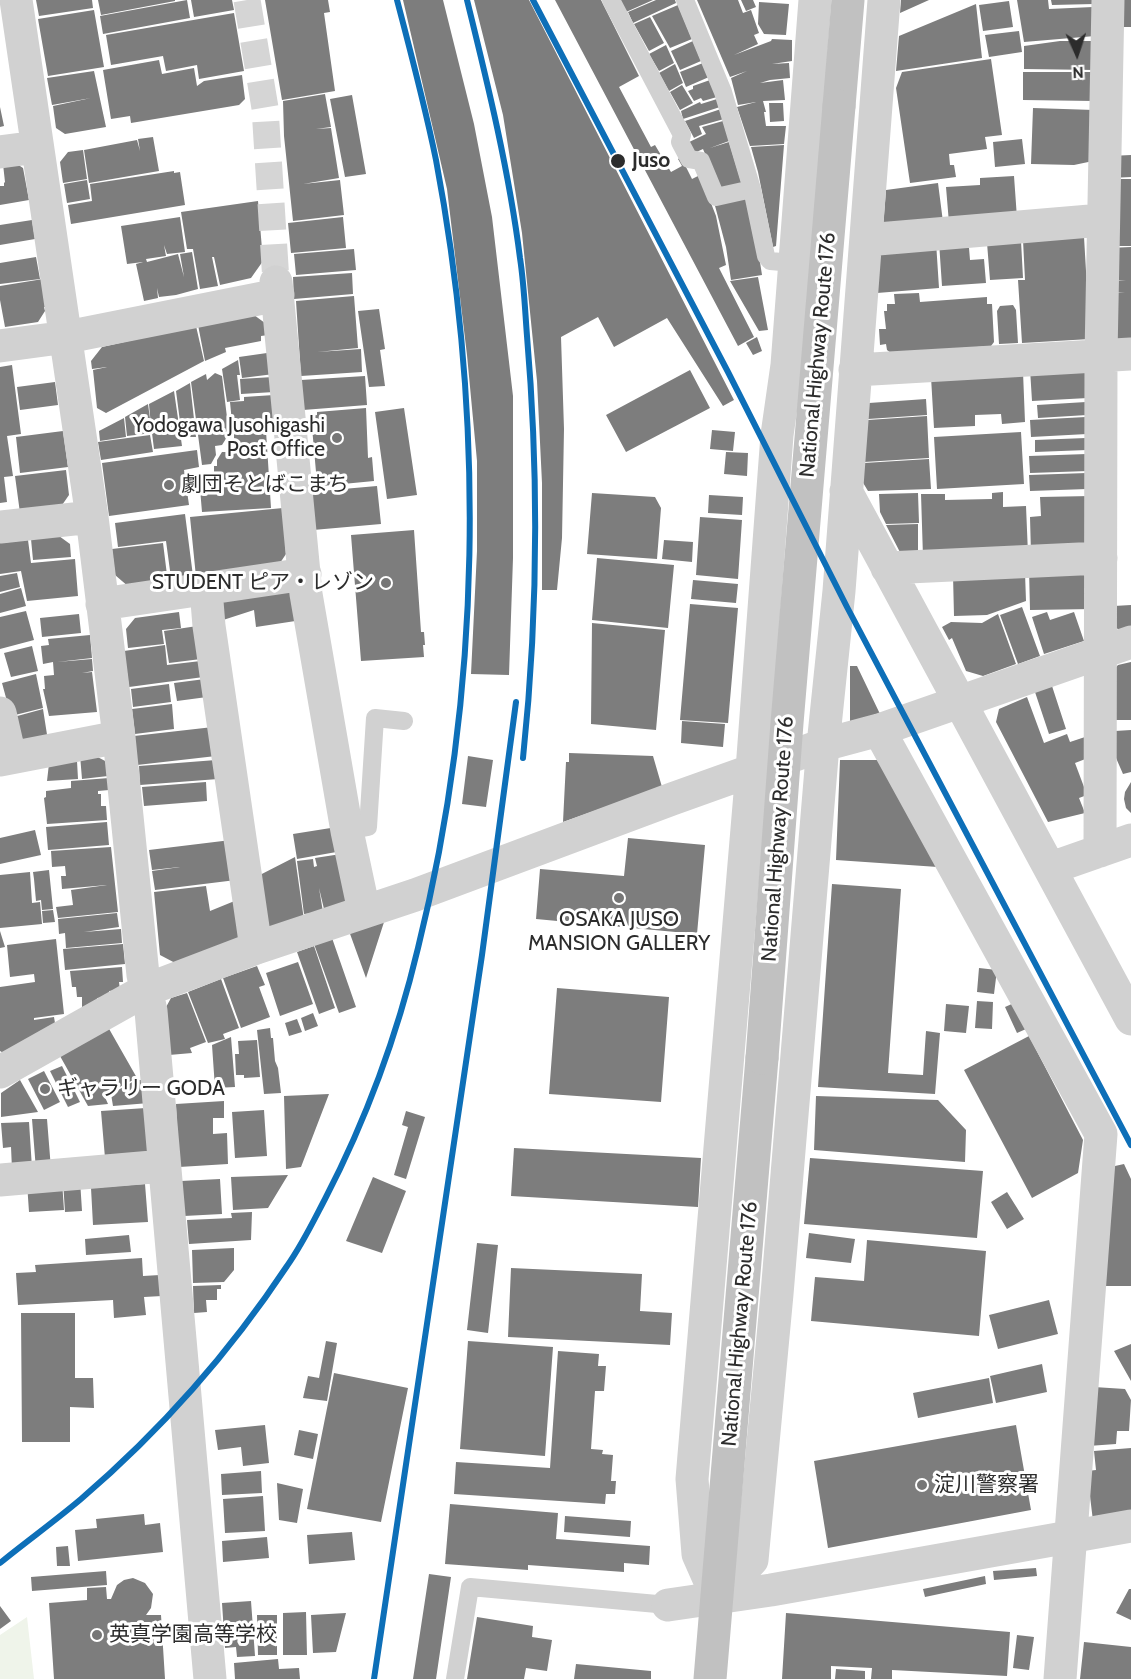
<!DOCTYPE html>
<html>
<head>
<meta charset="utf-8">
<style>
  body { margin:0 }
  #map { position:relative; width:1131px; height:1679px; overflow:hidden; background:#fff; font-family:Cabin,sans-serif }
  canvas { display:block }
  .north { position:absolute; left:1047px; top:24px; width:60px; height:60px; -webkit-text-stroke:4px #fff; paint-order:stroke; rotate:177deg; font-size:16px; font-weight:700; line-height:24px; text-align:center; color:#2c2c2c }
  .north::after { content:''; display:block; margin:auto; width:21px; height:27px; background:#2c2c2c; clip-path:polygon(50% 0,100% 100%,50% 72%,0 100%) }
</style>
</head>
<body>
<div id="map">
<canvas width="1131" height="1679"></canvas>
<div class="north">N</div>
</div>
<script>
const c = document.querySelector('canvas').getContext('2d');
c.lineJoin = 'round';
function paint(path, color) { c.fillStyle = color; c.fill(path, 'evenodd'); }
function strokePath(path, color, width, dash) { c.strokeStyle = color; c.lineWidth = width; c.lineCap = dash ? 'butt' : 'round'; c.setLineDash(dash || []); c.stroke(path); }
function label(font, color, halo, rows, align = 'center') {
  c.font = font + ' Cabin,"Noto Sans JP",sans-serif'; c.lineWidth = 6; c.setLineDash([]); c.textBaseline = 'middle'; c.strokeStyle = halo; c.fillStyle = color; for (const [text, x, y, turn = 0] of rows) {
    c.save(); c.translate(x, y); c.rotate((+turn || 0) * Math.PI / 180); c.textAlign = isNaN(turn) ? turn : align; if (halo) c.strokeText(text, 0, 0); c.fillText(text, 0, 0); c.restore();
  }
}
const green = new Path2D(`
  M27,1617l7,62h-34v-44z`);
const building = new Path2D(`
  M36,0h56l1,8 -54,8z
  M98,0h77v1l-74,14z
  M187,0l3,18 -87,16 -3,-18z
  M191,0h41l2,10 -40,7z
  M265,0h63l2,12 -6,1 11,78 -53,9z
  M403,0h40l31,124 18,93 21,179v162l-4,117 -38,-1 6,-123v-90l-10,-106 -20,-166z
  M474,0h55l205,400 -11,6 -56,-88 -53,29 -16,-30 -37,20 3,92 -2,109 -5,52h-15v-107l-5,-102 -15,-148 -19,-118z
  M555,0h46l38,76 -20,11 32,60 4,-2 16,27 11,-6 -4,-7 3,-2 11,22 8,-4 16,41 10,49 -7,3 35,69 -16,9z
  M620,0h33l-27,12z
  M656,0h19l1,3 -43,20 -5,-11z
  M697,0h41l5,13 8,-3 8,23 -5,2 4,9 -24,11 37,-14 1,-2 20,1v21l-20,3 17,-1 1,15 -20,2 -10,3 23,-3 2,20 -22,1 3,11h-2l2,14h20l-2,18 -34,2 -13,-39 19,-5 -18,3 -7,-27 16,-7 -17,6z
  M741,0h12l3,7 -10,4z
  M901,0h28l-29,13z
  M1017,0h31l1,9 44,-2 2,29 -71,6z
  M1051,0h44l-1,4 -42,1z
  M1116,0h15v27h-15z
  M1009,1l4,26 -30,4 -4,-26z
  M759,2l30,2 -3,31 -22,-1 -6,-10z
  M976,4l6,54 -86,13 3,-35z
  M678,5l14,34 -22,9 -18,-32z
  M94,10l10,57 -56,9 -10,-57z
  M234,13l10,58 -45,8 -2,-14 -31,6 -3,-15 -52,9 -5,-30z
  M650,17l14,26 -15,8 -15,-27z
  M1019,31l3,21 -33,5 -4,-22z
  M693,41l8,20 -21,9 -9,-19z
  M1060,41h36l-1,29 -71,-1v-23z
  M666,45l8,18 -15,8 -10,-17z
  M991,59l11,76 -17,2 2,12 -38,5 1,11h4l2,12 -46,6 -14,-95 6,-16z
  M159,60l3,14 32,-6 3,18 7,-5 38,-6 3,24 -6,6 -108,18 -1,-7 -19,3 -8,-49z
  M703,63l6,14 -23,10 -6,-15z
  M675,64l8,19 -14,8 -10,-18z
  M94,71l12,56 -41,7 -9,-6 -3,-22 38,-8 -39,7 -5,-27z
  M1023,72h72l-1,29 -71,-1z
  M710,80l7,17 -14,4 -2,-3 -7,3 -6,-10 5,-2v-3z
  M682,85l11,18 -13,7 -10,-18z
  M325,94l6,33 -15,2 15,-1 8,50 -36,6 37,-4 4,35 -51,6 -9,-85 -1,-35z
  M352,95l14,79 -21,3 -15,-78z
  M717,99l3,8 -37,12 -2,-8 19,-9 1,2z
  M769,103h14l1,18 -14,1z
  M0,107l4,19 -4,1z
  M1033,108l61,2 -1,51 -19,4 -43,-1z
  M721,109l3,10 -25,7 3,8 -8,4 -9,-17z
  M723,121l6,20 -19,7 19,-6 14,46 -21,6 -19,-45 -13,6 -5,-11 21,-10 -4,-7z
  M153,137l6,34 -70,12 -5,-33 53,-10 3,11 -2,-12z
  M1022,139l3,25 -30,3 -2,-25z
  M784,145l-8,101 -3,1 -15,-75 -7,-25z
  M83,150l4,29 -24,4 -3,-21 8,-10z
  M1131,155v22l-21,1v-22z
  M14,162l9,6 6,32 -29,5v-19h4v-3l1,-1 -2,-18z
  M174,171v2l6,-1 5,33 -114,19 -3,-19 24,-4 -2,-17z
  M1014,176l3,42 -68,5 -3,-36 34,-2v-7z
  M1112,179h19v67h-21z
  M87,180l3,19 -23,4 -3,-19z
  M938,183l5,39 -60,6 3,-38z
  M746,194l11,49 5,32 -31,5 -5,-33 -12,-45z
  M258,201l5,60 -12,17 -31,7 -6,-28h-2l6,29 -18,3 -7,-40h-6l-6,-37z
  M180,217l5,35 -18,2 -3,-9 2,11 -20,3 1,3 31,-8 6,23 -4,-23 12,-2 6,37 -22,6 -17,2 -2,-9 1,10 -14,3 -8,-37 7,-2 -16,2 -6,-38z
  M343,217l3,31 -55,5 -3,-30z
  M32,220l3,19 -35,6v-20z
  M1084,237l6,102 -68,4 -4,-63h7l-2,-40z
  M1021,241l2,37 -33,2 -3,-37z
  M936,242l3,46 -62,5 4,-47z
  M939,242l30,6 1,12 14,-1 2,24 -44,3z
  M1131,247v94l-21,1 -2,-49 17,-1h-15v-11l16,-1h-16l-1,-32z
  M354,249l2,21 -60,5 -2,-21z
  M36,257l4,22 -40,5v-21z
  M352,273l1,21 -59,5 -1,-22z
  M758,277l10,53 -9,1 -29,-50z
  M43,279l4,28h-3l1,4 -7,11 -33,5 -5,-27v-14z
  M919,293l1,9 67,-5v7h5l2,38 -3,4 -100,7 -4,-3 -1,-6 -6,1 -1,-16h7l-2,-18h3v-7h8l-1,-10z
  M354,296l4,52 -41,4 44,-3 1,23 -61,4 -5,-75z
  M1013,305l3,5 2,33 -19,1 -2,-33 3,-5z
  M379,309l6,40 -5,1 5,36 -16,1 -11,-76z
  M254,315l15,11 -1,9 -7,1v5l-36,7 1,4 -21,9 -7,-36z
  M196,326l8,35 -98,52 -9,-5 -4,-38 14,-3 -15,2 -1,-8 11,-14z
  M757,337l5,14 -9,4 -7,-12z
  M267,353l7,21 -32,4 -3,-21z
  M238,360l2,15h-3l3,25 -13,2 -5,-33z
  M12,365l9,69 -14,2 6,40 -9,1 3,25 -7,1v-136z
  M1086,366l2,32 -56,3 -2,-32z
  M690,370l20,38 -84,44 -20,-37z
  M1023,372l2,50 -23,2 -1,-10 -26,1v11l-41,2 -3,-51z
  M215,373l7,3 7,58 -7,11 -7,1 1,9 -5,9 -9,1 -11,-83 15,-8 1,6z
  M365,376l2,29 -64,5 -2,-30z
  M273,377l1,15 -33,2 -1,-15z
  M55,382l3,23 -38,5 -3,-23z
  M190,383l6,54h-14l-6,-46z
  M174,391l8,55 -28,3 -2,-16 -25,3 -2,-19 23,-13 3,22 -2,-22z
  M274,395l3,34 -44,4 -3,-31 14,-1v-4z
  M926,399l1,16 -59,4 1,-16z
  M1086,402l1,13 -49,3 -1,-13z
  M366,408l2,50 4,-1 2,24 -52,5v-3h-5l-6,-67 6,-1v-3z
  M404,408l13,87 -30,4 -12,-87z
  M927,416l2,42 -65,4 4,-42z
  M1086,417l1,17 -56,3 -1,-17z
  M124,418l2,19 -26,4 -1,-10z
  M712,430l23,2 -2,19 -23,-2z
  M63,431l5,36 -48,6 -4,-36z
  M266,431l5,77 -69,4 -3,-35 15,-1v-10h3v-6l5,-8h7v-9h5v-9z
  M1021,432l3,52 -87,5 -3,-52z
  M150,435l3,17 -52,8 -3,-18z
  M1086,438l1,12 -52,2v-12z
  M197,450l2,17 -15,3 5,35 -80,11 -7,-53z
  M726,452l22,1 -1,23 -23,-2z
  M1087,454l1,17 -58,2 -1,-17z
  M929,459l2,30 -63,2 -6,-10 2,-18z
  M66,470l3,25 -9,13 -40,5 -5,-37z
  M1087,473v16l-57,2 -1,-16z
  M377,486l4,38 -68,6 -4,-38z
  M1003,492v15l23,-1 2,48 -105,3 -2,-63h24v6l47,-1v-6z
  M592,493l63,4 6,11 -4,51 -70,-5z
  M918,493l1,30 -33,1 -6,-12 -1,-18z
  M709,495l34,2 -1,18 -34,-2z
  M1091,496l1,56 -61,2 -1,-37 11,-1 -1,-19z
  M283,508l3,46 -8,12 -82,11 -6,-60z
  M185,514l8,62 -22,2 -5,-37 -48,6 -3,-24z
  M700,517l42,3 -4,59 -42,-4z
  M918,524v34h-15l-17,-33z
  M414,530l7,102h3l1,13h-2l1,12 -63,4 -10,-126z
  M59,536l11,8 1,13 -38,3 -2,-21z
  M28,540l3,23 44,-4 3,37 -51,5 -6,-30 -21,3v-31z
  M664,540l29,2 -1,20 -30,-3z
  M163,543l5,40 -39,4 -14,-12 -3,-26z
  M597,558l77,7 -6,63 -76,-8z
  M1092,567l1,42 -63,1 -1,-41z
  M17,573l3,14 -20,5v-16z
  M1025,573l1,28 -39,14 -33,1 -1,-41z
  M693,580l45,4 -2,19 -45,-4z
  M21,588l5,18 -26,7v-19z
  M288,589l14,31 -46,7 -2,-17 -34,11 -3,-20z
  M690,604l48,4 -10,115 -48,-3z
  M1131,605v23l-9,3 -8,-4v-21z
  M1022,607l18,49 -22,8 -18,-49z
  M26,611l8,29 -34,9v-32z
  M179,612l2,16 -19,2 2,14 -36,4 -2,-19 9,-11z
  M1047,612l3,8 24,-8 10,29 -40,13 -12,-37z
  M79,614l2,19 -39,4 -2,-19z
  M998,614l18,50 -33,12 -17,-5 -14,-33 -3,2 -7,-13 9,-5 31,1z
  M592,623l73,7 -9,100 -65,-6z
  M204,625l5,33 -40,5 -5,-32z
  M90,635l2,23 -35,4 35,-3 1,12 -11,2 10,-1 5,40 -48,4 -6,-27h2l-1,-13 10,-1 -1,-13 -10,2 -2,-18 8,-1 -1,-6z
  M165,645l2,20 42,-5 2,16 -82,11 -5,-36z
  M32,646l6,25 -27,6 -7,-24z
  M1131,662v58h-22v-45l9,-10z
  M850,666h7l23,48 -30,10z
  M36,674l7,34 -32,8 -9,-33z
  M205,679l2,18 -30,4 -3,-18z
  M169,684l2,18 -38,5 -2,-18z
  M1052,686l14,43 -17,5 -14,-42z
  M1027,697l17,46 23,-9 3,8 15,-5 3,21 -13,5 12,32 -8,3 6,15 -37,9 -52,-100 3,-13z
  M172,704l2,25 -39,5 -3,-25z
  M43,709l5,32 -22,5 -16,-28z
  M682,721l43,3 -2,23 -42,-4z
  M213,727l3,29 -79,9 -3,-29z
  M1131,730v42l-8,2 -10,-23 2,-20z
  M569,753l84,3 9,31 -99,35 3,-60h3z
  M92,754l15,8 1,14 -26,3 -2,-24z
  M50,755l27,6 1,18 -31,2z
  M468,756l25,4 -7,47 -24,-3z
  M216,760l2,19 -78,6 -1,-19z
  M840,760h46l52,107 -102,-7z
  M109,778v12l-11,1v3h3v12h5l1,14 -60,4 -3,-26 2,-1v-6l25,-3v-7z
  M206,782l1,19 -63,5 -2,-19z
  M1131,782v31l-5,-5 -2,-9 1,-7z
  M107,822l2,23 -61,5 -2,-23z
  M337,827l5,24 -45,8 -4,-25z
  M35,830l6,25 -41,9v-26z
  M628,838l77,7 -8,89 -161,-15 4,-50 84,7z
  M231,840l5,40 -81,10 -3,-19 28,-4 -28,3 -3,-20z
  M111,847l7,65 -60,6 -2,-11 17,-2 -2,-15 36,-5 -45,4 -1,-13h5l-1,-10 -13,1 -1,-16z
  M341,854l8,47 -25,8 -5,-21 4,24 -19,2 -7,-53 16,-2 1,8 3,-1 -2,-8z
  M295,857l9,63 -43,11 -7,-53z
  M49,870l4,39 -11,1 -1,-10 -5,1 -2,-22 10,-1 -10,1 -1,-7z
  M30,872l2,31 8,-1 2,22 -42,4v-53z
  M832,884l69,5 -13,184 35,2 3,-44 14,2 -5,61 -117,-7z
  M206,886l4,25 27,-11 6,40 -64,25 -19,-10 -6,-63z
  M53,910l2,12 -12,1 -1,-12z
  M117,913l2,14 -35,5 37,-3 1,14 -56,5 -1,-15 -6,1 -1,-15z
  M385,919l-19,59 -17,-47z
  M0,931l5,16 -5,1z
  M332,938l24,69 -17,6 -25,-69z
  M56,939l8,75 -30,4v2l20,-3 1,6 -48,32 -7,-4v-64l35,-5 -1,-8 -24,3 -3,-32z
  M123,944l2,20 -60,6 -2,-21z
  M314,946l21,62 -16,6 -22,-62z
  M298,962l15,42 -33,12 -14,-43z
  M257,966l8,19 -6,2 11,30 -29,11 -18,-50z
  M122,967l1,15h-4l1,8 -11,1 1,6 -13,1v7l-15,2v-10h-5l-1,-10h-4l-2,-16z
  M979,968l18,2 -3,24 -17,-2z
  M221,979l18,49 -16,6 2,5 -17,4 -20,-51z
  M557,988l112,9 -8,105 -112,-8z
  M187,993l19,49 -16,6 2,5 -23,2 -4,-46 6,-11z
  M977,1001l16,1 -1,27 -17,-1z
  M1014,1003l12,26 -9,4 -12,-26z
  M946,1004l23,2 -3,27 -22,-2z
  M313,1013l5,13 -13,5 -4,-13z
  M297,1019l5,13 -13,4 -4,-13z
  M108,1027l29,51 -33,17 4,9 -20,2 -28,-50z
  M270,1028l1,10h2l2,23 3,7 3,25 -17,1 -7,-64z
  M1029,1036l54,104 -5,33 -46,25 -68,-128z
  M231,1037l4,50 -20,1 -3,-43z
  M257,1040l3,37 -16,1v-3h-8l-1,-21h4l-1,-13z
  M62,1066l18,36 -12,5 -18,-36z
  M44,1071l16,31 -16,8 -16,-31z
  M20,1080l18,32 -37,5v-24z
  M136,1080h11l2,23 -36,3 -2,-12z
  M329,1094l-28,73 -15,2 -2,-73z
  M816,1096l122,4 28,30 -1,32 -151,-12z
  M224,1101v17h-11v16l14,-1 1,31 -49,3 -3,-63z
  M146,1108l4,46 -45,4 -4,-47z
  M264,1110l3,46 -32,2 -3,-46z
  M406,1111l19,6 -19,62 -12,-4 14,-48 -6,-2z
  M32,1119h15l4,50 -15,1z
  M29,1122l3,46 -20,1 -1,-22 -8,1 -2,-25z
  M514,1148l187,10 -3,49 -187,-11z
  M810,1158l173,13 -6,67 -173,-14z
  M1124,1164l7,15v107h-28l3,-118z
  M288,1175l-20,33 -35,2 -2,-33z
  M373,1177l33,14 -24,62 -36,-12z
  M220,1179l2,35 -38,2 -3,-35z
  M80,1180l2,31 -17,1 -2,-31z
  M62,1181l2,29 -35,2 -2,-29z
  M145,1184l3,38 -55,3 -2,-37z
  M1007,1192l17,27 -17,10 -16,-27z
  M252,1212l-1,28 -62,4 -2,-24 45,-2 -1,-5z
  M809,1233l46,6 -4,24 -45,-5z
  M129,1235l2,17 -45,3 -1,-16z
  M867,1240l119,11 -7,85 -168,-15 4,-44 49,4z
  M477,1243l21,2 -10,88 -21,-3z
  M234,1248v22l-10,12 -31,1 -1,-33z
  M142,1258l1,18 17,-1 2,21 -18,1 2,18 -32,3 -1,-18 -95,5 -2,-32 20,-1 -1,-7z
  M511,1268l131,6 -2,37 32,2 -2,32 -162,-8z
  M221,1285v4h-4v11h-11l1,12 -13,1 -1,-27z
  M1049,1300l9,34 -60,15 -9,-34z
  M21,1313h54v65h18l1,30 -24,-1v35h-48z
  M326,1341l11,2 -10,58 -24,-3 5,-22 11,2z
  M468,1341l85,6 -8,109 -85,-7z
  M1131,1344v37l-17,-30z
  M558,1351l41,3 -1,12h8l-2,25h-9l-4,58 12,1 -1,4 11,1 -2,26h5l-1,13h-9l-1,10 -151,-10 2,-32 94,6z
  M1042,1364l5,28 -51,11 -6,-27z
  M334,1373l74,15 -27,134 -74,-13z
  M989,1378l4,25 -75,15 -5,-25z
  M1094,1387l31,2 6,11 -2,31h-12l-1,13 -28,2z
  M265,1425l4,38 -26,3 -2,-19 -23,3 -3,-20z
  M1016,1425l15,85 -203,38 -14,-87z
  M299,1430l19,4 -5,25 -19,-4z
  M1131,1448v65l-38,8 -6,-50 9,-1 -2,-19z
  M261,1471l1,22 -40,2 -1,-21z
  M277,1483l26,6 -6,34 -18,-3z
  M263,1496l2,35 -40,2 -2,-34z
  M450,1504l108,9 -2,26 94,7 -1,19 -25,-2v9l-96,-7v5l-83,-6z
  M144,1514l1,11 15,-2 3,29 -85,9 -3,-31 22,-2 -1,-9z
  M565,1516l66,5 -1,16 -66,-5z
  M352,1532l3,28 -46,4 -2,-29z
  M267,1537l2,21 -46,4 -1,-21z
  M68,1546l2,20h-13l-1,-19z
  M1036,1568l1,8 -43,4 -1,-9z
  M106,1571l1,14 -75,6 -1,-14z
  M429,1574l22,3 -15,102h-23z
  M985,1576l1,8 -61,13 -2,-8z
  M133,1578l12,5 8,11 -2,14 -5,7h15l4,64h-111l-5,-76 38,-3v-12l19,-1 1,12h4l6,-14 7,-5z
  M1129,1589h2v31l-15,-7z
  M251,1601l4,55 -18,1 -1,-10 -11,1 -3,-45z
  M0,1606l11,15 -11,8z
  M306,1612l1,43h-24v-42z
  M346,1613l-10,39 -23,1 -2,-38z
  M786,1613l224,19 -3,44 -115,-6v9h-21l1,-11 -41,-2v13h-49z
  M257,1615h20v40h-19z
  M477,1617l56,9 -1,11 20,3 -5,31 -21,-3 -2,11h-57z
  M1017,1635l17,2 -5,33 -16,-2z
  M1084,1642l47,5v32h-51z
  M278,1659l1,10 20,-1 1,11h-65l-1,-16z
  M576,1664l75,7v8h-77z
  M836,1669l29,2v8h-30z`);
const pedestrianTunnel = new Path2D(`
  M247,0l18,108 11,174`);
const service = new Path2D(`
  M611,0l71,135 -2,7 9,17 12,2 15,36 36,-8
  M685,0l38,92 29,97 14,67 4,5 24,2
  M347,831l21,-4 7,-109 29,3
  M455,1679l15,-92 198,18`);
const minor = new Path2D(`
  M16,0l76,517 27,220 24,238 8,36 59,668
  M815,0l-28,365 -10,70 -25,335 -60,709 6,75 19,43 35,-37 25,-266 46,-549 16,-154 45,-591
  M0,152l37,-5
  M866,240l236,-20
  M276,282l30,312 41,237 17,80
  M0,346l67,-9 211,-42
  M855,370l276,-16
  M846,491l285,528
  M0,527l92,-10
  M887,568l214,-10
  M206,589l3,37 47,322
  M102,604l203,-30
  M0,713l10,44
  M879,730l222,404 -41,545
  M0,760l119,-23
  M1100,851l1,-496 7,-355
  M1051,868l80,-28
  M0,1072l146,-82 110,-42 159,-53 257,-96 151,-54 56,-15 252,-88
  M0,1180l164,-14
  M668,1605l103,-15 360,-64`);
const trunk = new Path2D(`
  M839,106l9,-106
  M710,1679l52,-621`);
const trunkBridge = new Path2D(`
  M762,1058l25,-335 52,-617`);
const rail1 = new Path2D(`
  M467,0c21,85 42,171 53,258 4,26 5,52 7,78 12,141 11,281 -4,422
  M533,0l195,372 119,235 284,538
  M0,1563c27,-22 55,-42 81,-64 78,-67 149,-147 206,-233 15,-21 26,-44 38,-67 42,-81 72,-163 93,-251 64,-257 67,-528 18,-788 -11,-54 -25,-107 -39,-160
  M374,1679l108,-724 34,-253`);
const markers = [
  [618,161,8,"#2c2c2c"],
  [337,438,6,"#767676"],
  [169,485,6,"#767676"],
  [386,583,6,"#767676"],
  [619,898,6,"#767676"],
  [45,1089,6,"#767676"],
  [922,1485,6,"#767676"],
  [97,1635,6,"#767676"]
];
const stopNames = [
  ["Juso",632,161]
];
const streetNames = [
  ["National Highway Route 176",818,355,-85],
  ["National Highway Route 176",778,839,-86],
  ["National Highway Route 176",740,1324,-85]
];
const poiNames = [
  ["Yodogawa Jusohigashi",325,426,"right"],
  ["Post Office",325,450,"right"],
  ["劇団そとばこまち",181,485],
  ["STUDENT ピア・レゾン",374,583,"right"],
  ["OSAKA JUSO",619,920,"center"],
  ["MANSION GALLERY",619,944,"center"],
  ["ギャラリー GODA",57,1089],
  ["淀川警察署",934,1485],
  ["英真学園高等学校",109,1635]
];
paint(green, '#eff4ea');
paint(building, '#7d7d7d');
strokePath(pedestrianTunnel, '#d5d5d5', 27, [27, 14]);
strokePath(service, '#d1d1d1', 18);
strokePath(minor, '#d1d1d1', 33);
strokePath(trunk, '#c1c1c1', 33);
strokePath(trunkBridge, '#c1c1c1', 33);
strokePath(rail1, '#0d6fb8', 6);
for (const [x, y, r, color] of markers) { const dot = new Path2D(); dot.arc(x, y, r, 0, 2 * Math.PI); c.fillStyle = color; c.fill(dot); strokePath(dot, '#fff', 2); }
label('bold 21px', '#2c2c2c', '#fff', stopNames, 'left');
label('21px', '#2c2c2c', '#fff', streetNames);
label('21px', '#2c2c2c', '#fff', poiNames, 'left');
</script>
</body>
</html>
